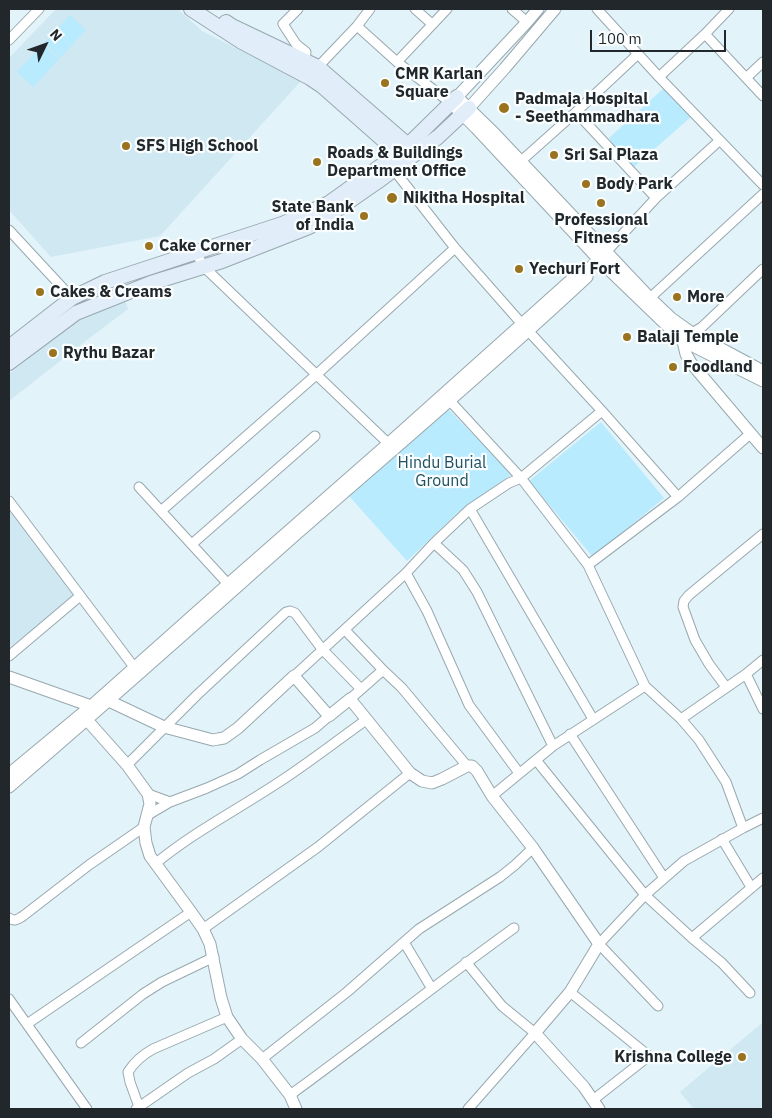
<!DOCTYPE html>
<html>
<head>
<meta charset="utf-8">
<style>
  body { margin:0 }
  #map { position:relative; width:772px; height:1118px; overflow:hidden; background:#e2f3fa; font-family:"IBM Plex Sans",sans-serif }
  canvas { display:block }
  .frame { position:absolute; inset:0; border:10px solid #21272a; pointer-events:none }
  .north { position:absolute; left:20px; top:20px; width:50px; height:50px; -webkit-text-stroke:4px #fafeff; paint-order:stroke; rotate:48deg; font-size:14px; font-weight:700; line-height:20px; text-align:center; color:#21272a }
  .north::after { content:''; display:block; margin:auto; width:18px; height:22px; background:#21272a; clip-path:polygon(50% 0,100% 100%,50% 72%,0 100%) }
  .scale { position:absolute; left:590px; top:30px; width:136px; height:22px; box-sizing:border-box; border:2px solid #21272a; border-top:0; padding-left:6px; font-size:15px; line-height:18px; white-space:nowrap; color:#21272a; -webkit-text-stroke:4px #fafeff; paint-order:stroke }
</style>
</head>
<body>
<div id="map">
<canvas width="772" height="1118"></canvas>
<div class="frame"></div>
<div class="north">N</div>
<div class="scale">100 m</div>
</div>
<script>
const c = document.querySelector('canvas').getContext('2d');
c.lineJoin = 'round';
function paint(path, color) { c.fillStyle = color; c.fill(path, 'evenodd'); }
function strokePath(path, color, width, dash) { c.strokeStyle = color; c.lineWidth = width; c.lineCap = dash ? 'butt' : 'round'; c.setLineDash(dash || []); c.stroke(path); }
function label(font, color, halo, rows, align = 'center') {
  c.font = font + ' "IBM Plex Sans",sans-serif'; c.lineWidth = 4.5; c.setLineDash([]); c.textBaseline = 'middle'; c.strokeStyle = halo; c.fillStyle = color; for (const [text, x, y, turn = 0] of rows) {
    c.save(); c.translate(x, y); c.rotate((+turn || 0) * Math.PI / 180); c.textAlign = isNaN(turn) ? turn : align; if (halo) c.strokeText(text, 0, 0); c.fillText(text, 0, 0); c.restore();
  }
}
const built = new Path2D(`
  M56,9h122l24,22 99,50 -141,155 -109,21 -42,-47v-152z
  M125,300l3,9 -32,24 -87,68v-27l75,-58z
  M9,506l69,90 -69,52z
  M763,1022v87h-69l-14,-17z`);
const green = new Path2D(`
  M70,15l16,15 -26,28 -16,-15z
  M43,44l16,15 -26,28 -16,-15z
  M664,88l27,29 -57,50 -13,-10 -12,-19z
  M448,409l64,65 -55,39 -50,48 -58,-65z
  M601,422l63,76 -71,59 -64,-76z`);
const minor = new Path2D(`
  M298,9l-15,15 13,20 10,8 -1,9
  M415,9l17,15
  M512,9l15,13
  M597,9l62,68 104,108
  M357,26l40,36 54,41
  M705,34l58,62
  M9,40l30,-31
  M397,62l50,-53
  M315,70l42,-44 13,-17
  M659,77l46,-43 24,-25
  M746,78l17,-16
  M576,112l80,86
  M521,161l55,-49 62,-58
  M394,170l61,78 67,76 80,87 76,86 -90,68 -67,-87 -71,-77
  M9,230l63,68
  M607,251l49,-53 63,-57
  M196,253l8,14 188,180
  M650,298l113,-104
  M692,333l10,-6 61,-58
  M139,487l89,97
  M678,497l72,-63
  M9,501l125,166
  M470,509l123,210
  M161,511l155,-136 139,-127
  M434,543l29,27 14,22 76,154
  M192,544l123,-108
  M588,565l57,121 36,33 18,21 27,42 17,46
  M406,573l21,38 42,94 50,68
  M345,630l38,40 19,18 65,78
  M9,656l71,-60
  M746,674l17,35
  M294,676l112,-103 28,-30 36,-34 39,-26 12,-5 81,-67
  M726,687l-17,-23 -14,-24 -12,-33 1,-6 5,-6 74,-61
  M350,699l33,-29
  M681,719l65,-45 17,-14
  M570,734l94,144
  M536,760l109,135 47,43 30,25 28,30
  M127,765l70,-70 89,-83 4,-1 5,2 27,36 39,40
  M148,794l22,8
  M492,796l61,-50 92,-60
  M148,815l22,-13 37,-14 31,-14 22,-14 55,-32 14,-12
  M722,839l29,48
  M155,864c36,-30 78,-52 118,-78 32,-20 62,-44 93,-66
  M9,918c6,4 9,1 14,-2l66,-51 55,-38
  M203,929l115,-82 92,-74
  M692,938l71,-60
  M404,942l28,47
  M466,962l36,44 33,27 -67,76
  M570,992l79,64 -56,44
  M9,999l78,110
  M658,1006l-59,-62 46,-49 39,-34 59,-33 20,-10
  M27,1024l164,-112
  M81,1043l62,-49 19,-12 52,-25
  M262,1059l85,-67 72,-63 81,-52 15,-12 18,-17
  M290,1095c76,-55 149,-113 224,-167
  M139,1107l-9,-25 -2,-10c7,-11 14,-17 25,-23l74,-32
  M136,1109l52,-36 26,-14 28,-20`);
const tertiary = new Path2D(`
  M538,9l-11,13 -70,75 38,37 155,164 21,20 21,15 71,38
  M451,103l25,25 127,136 80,77 80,40
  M469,108l36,-40 50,-59
  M687,337l-4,4 3,13 5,9 72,85
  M9,677l82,29 18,-5 55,26 49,13 5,-1 6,-1 14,-10 56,-52 35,40 21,-17 60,74 12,8 10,2 10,-4 25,-13h5l5,5 15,25 41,52 66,96 -29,48 -35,41 49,54 15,22
  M87,720l40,45 21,29 2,10 -6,23 2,16 4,13 41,56 12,17 7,15 11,54 6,19 15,22 20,20 28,36 6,14
  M9,774l82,-68 137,-122 161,-141 193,-173 7,-1 18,-18
  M9,787c98,-84 194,-170 291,-256 96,-84 194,-167 287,-254l2,-8`);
const secondary = new Path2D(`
  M191,9l51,33 68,36 12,8 76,67
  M226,22l6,4 86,41 90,78
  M9,347l63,-49 33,-16 177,-58 19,-8 28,-13 56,-40 23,-18 49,-48
  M9,363l67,-50 75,-30 71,-22 87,-34 16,-9 52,-36 61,-45 31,-29`);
const markers = [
  [385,83,5,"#9a731f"],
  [504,108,6,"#9a731f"],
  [126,146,5,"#9a731f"],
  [554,155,5,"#9a731f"],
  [317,162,5,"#9a731f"],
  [586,184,5,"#9a731f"],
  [392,198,6,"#9a731f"],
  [601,203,5,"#9a731f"],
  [364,216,5,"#9a731f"],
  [149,246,5,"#9a731f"],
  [519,269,5,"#9a731f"],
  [40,292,5,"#9a731f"],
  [677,297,5,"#9a731f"],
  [627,337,5,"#9a731f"],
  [53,353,5,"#9a731f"],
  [673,367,5,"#9a731f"],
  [742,1057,5,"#9a731f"]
];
const poiNames = [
  ["CMR Karlan",395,74],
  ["Square",395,92],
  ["Padmaja Hospital",515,99],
  ["- Seethammadhara",515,117],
  ["SFS High School",136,146],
  ["Roads & Buildings",327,153],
  ["Department Office",327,171],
  ["Sri Sai Plaza",564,155],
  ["Body Park",596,184],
  ["Nikitha Hospital",403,198],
  ["State Bank",354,207,"right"],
  ["of India",354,225,"right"],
  ["Professional",601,220,"center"],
  ["Fitness",601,238,"center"],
  ["Cake Corner",159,246],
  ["Yechuri Fort",529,269],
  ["Cakes & Creams",50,292],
  ["More",687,297],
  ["Balaji Temple",637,337],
  ["Rythu Bazar",63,353],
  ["Foodland",683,367],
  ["Krishna College",732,1057,"right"]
];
const parkNames = [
  ["Hindu Burial",442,463],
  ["Ground",442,481]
];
paint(built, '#cfe8f2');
paint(green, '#b9ebfe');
strokePath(minor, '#98a8ae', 11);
strokePath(tertiary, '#98a8ae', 13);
strokePath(secondary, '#98a8ae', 16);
strokePath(minor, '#fff', 9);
strokePath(tertiary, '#fff', 11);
strokePath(secondary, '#e2edfa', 14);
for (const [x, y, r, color] of markers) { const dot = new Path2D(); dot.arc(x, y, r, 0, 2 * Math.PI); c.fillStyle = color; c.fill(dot); strokePath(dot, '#fafeff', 2); }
label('bold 16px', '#21272a', '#fafeff', poiNames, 'left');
label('16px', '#215161', '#fafeff', parkNames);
</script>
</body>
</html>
